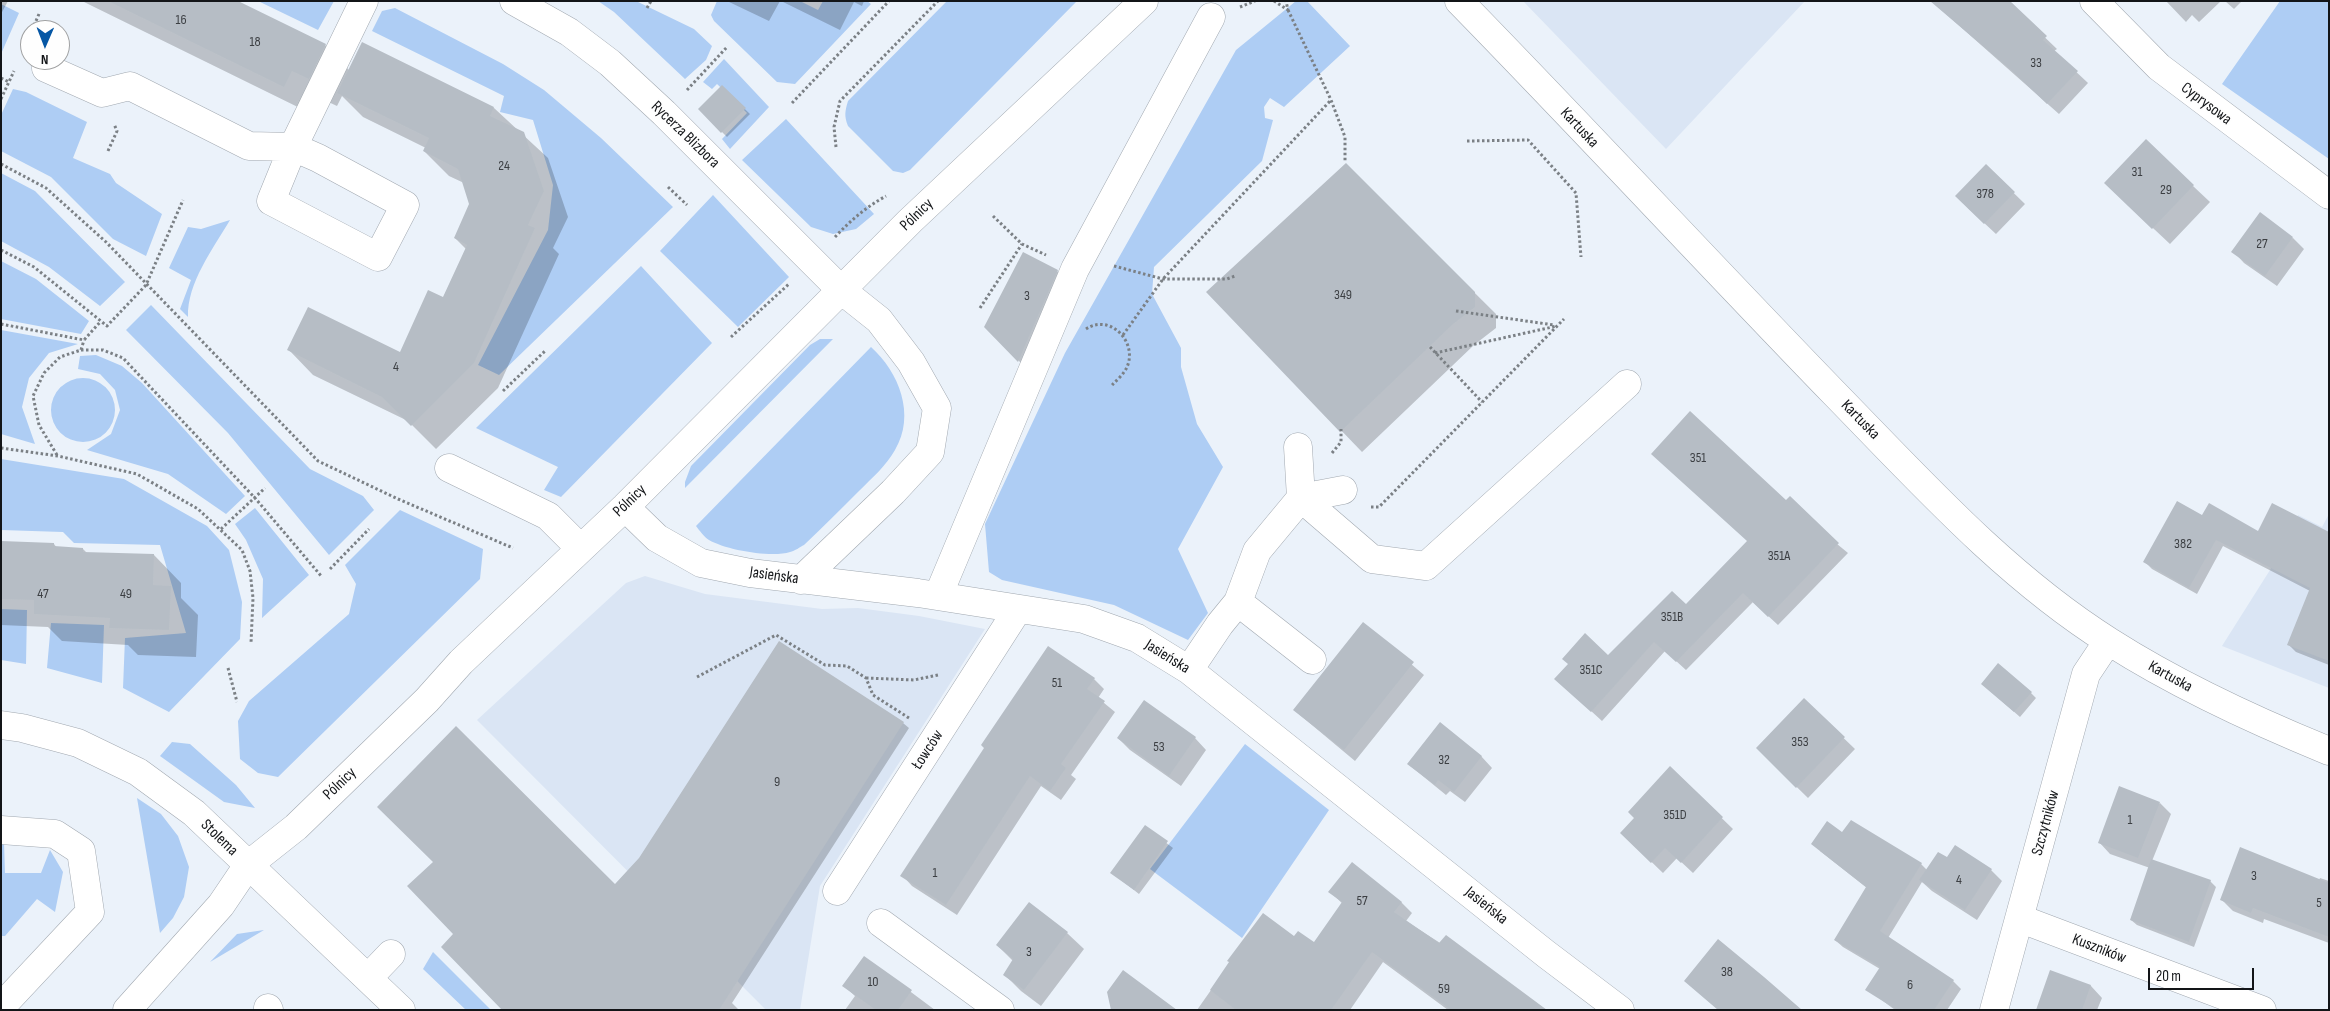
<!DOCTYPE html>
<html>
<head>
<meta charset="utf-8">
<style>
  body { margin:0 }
  #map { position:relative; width:2330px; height:1011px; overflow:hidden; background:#ebf2fa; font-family:"Sofia Sans Condensed",sans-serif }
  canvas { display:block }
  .frame { position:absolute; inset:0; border:2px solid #131518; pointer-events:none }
  .north { position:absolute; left:20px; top:20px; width:50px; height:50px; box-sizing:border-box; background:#fefefe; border:1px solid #a0a1a2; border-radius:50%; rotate:181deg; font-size:14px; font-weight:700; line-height:20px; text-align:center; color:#131518 }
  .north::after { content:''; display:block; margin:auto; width:18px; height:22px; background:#0657a5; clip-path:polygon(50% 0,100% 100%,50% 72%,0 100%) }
  .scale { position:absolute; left:2148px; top:968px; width:106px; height:22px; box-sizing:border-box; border:2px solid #131518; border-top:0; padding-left:6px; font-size:15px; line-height:18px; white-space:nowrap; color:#131518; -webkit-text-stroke:4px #fefefe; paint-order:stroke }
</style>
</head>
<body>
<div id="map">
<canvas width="2330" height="1011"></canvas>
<div class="frame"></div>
<div class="north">N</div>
<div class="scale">20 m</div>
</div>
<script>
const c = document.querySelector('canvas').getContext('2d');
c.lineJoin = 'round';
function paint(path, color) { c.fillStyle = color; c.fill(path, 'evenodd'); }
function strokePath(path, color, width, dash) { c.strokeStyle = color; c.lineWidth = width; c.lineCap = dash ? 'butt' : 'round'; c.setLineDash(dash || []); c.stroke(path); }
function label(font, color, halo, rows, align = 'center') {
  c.font = font + ' "Sofia Sans Condensed",sans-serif'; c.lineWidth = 4; c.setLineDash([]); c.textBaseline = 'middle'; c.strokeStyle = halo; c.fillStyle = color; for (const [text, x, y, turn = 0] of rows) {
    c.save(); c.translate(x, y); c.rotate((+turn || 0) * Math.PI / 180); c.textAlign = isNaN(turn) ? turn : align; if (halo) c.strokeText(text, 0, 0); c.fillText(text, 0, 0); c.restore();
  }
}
const built = new Path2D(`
  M1523,1h282l-139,148z
  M2329,514v174l-107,-42 48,-76 28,-55 24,12z
  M645,576l60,18 117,15 36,-1 61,8 66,13 -165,257 -20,124h-34l-289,-290 149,-137z`);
const green = new Path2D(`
  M258,1h76l-16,29z
  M598,1h38l58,28 18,17 -6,14 -21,19 -71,-67z
  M717,1h83l18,9 5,-9h44l4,3 -76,80 -18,-2 -63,-61 -3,-6z
  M947,1h130l-167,169 -7,3 -10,-2 -45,-45c-4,-10 -3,-15 0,-25z
  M1296,1h11l43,45 -66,61 -14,-9 -6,9 1,11 8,2 -11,41 -108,106 -2,27 29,54v19l16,57 26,43 -45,82 30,64 -20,27 -74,-35 -112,-25 -13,-8 -4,-48 80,-171 171,-303z
  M2280,1h49v158l-107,-75z
  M1,4l18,9 -18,41z
  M395,8l108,56 41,26 57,48 72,69 -174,168 -21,-10 70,-135 5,-45 -20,-65 -33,-8 4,-16 -132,-65 10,-20z
  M724,59l45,48 -39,42 -8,-10 25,-26 -30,-29 -5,5 -9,-7z
  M13,89l13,3 61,30 -14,36 37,16 6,9 46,31 -16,42 -33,-17 -62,-62 -50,-26v-36z
  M786,119l88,95 -18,15 -23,5 -22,-7 -69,-67z
  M1,173l34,18 90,91 -25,24 -51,-39 -48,-26z
  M713,195l76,82 -51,50 -78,-76z
  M230,220c-17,29 -43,63 -42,97l-8,-8 11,-29 -22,-12 19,-41 13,2z
  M1,261l35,18 53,42 -8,13 -80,-15z
  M641,266l71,77 -151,154 -17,-7 14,-23 -82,-39z
  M151,305l159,164 53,27 11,14 -45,45 -101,-122 -102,-103z
  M1,330l77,14 -29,9 -20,25 -7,29 13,37 -34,-10z
  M820,339h13l-148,149v-6l6,-16 119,-121z
  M871,347c28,25 45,68 24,103 -9,16 -23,28 -36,41 -18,18 -36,36 -55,54 -4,2 -9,6 -14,7 -18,6 -64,-2 -81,-12 -5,-3 -9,-9 -13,-14z
  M96,355l26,11 20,17 103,113 -19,18 -58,-40 -81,-24 24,-16 9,-24 -5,-20 -15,-16 -22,-5 2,-13z
  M51 410a32 32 0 1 1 64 0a32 32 0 1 1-64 0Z
  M1,459l123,20 83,47 22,24 13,52 -2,37 -71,73 -46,-24 2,-50 61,-5 -26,-88 -86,-2 -11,-11 -62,-2z
  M255,508l54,67 -47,43 1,-39 -17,-39 -11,-16z
  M400,510l83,39 -3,30 -202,198 -20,-4 -18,-14 -2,-38 11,-20 100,-87 7,-30 -11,-19z
  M1,609l26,1 -1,54 -25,-4z
  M51,623l53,2 -2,58 -55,-15z
  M172,742l18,2 46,41 19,23 -31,-6 -64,-46z
  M1245,744l84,66 -87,128 -92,-69z
  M137,798l24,16 17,22 11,31 -5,30 -11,21 -13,15z
  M4,842l1,31h36l9,-23 13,22 -8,40 -18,-13 -32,37h-4v-93z
  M264,930l-54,32 27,-28z
  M433,952l58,58h-25l-43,-41z`);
const shadow = new Path2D(`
  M1,1h7l-7,13z
  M82,1h153l90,44 24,25 145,38 54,50 20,59 -15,31 6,6 -61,134 -62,61 -28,-28 -95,-46 -24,-25 111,4 43,-56 24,-48 -12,-12 16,-34 -7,-21 -15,-7 -25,-25 2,-3 -63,-31 -21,-21 -5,10 -17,-8 -8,16z
  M727,1h53l-11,20z
  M781,1h83l-2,5 -8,-4 -14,28z
  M2007,1l50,48 -3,2 34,32 -29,31 -122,-108z
  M2166,1h55l-22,21 -7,-7 -6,7z
  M2225,1h17l-8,8z
  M722,87l28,27 -23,23 -28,-28z
  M1346,165l150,149v14l-22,17 -112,107 -154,-160z
  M1986,166l39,38 -29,30 -28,-26z
  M2193,186l17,16 -40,42 -48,-45z
  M2293,238l11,11 -27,37 -33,-23 -11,-12z
  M1057,271l5,5 -38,90 -39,-39z
  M1786,502l62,51 -70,72 -25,-23 -67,68 -21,-19 -63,70 -36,-33 42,-31 78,-51z
  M2202,517l56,16h71v132l-33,-13 -7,-7 21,-54 -87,-45 -26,48 -45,-25 -8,-8z
  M1,542l53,2 3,4 26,1 4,4 67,2 27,28v15l17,17 -2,42 -58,-2 -10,-10 -66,-4 -14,-14 -47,-2z
  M1363,623l61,52 -69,86 -61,-51z
  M1094,679l10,10 -6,9 17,14 -44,63 5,4 -15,21 -20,-14 -84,129 -45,-29 -10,-11z
  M1988,689l43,4 5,5 -16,19z
  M1804,700l51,49 -47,49 -51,-50z
  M1144,702l51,36 11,12 -25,36 -51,-36 -12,-12z
  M903,723l6,5 -177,275 7,7h-235l111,-124z
  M1481,756l11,12 -27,34 -15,-11 -4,4 -38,-31z
  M1670,768l63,61 -40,44 -16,-15 -14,15 -30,-29 3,-26z
  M2160,803l11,11 -19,47 58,20 6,6 -22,60 -57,-22 -6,-5 19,-52 -40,-14 -11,-12z
  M1851,822l70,42 6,6 20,-11 44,11 11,11 -25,39 -45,-29 -10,-9 -34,56 65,43 8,8 -14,21h-52l-28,-21 13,-20 -37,-22 -8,-7 32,-52 -47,-37 22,-18z
  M1145,827l28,21 -34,46 -27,-21z
  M2320,878l9,3v62l-65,-24 -1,4 -30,-12 -12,-12 98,-19z
  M1330,892l71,10 11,11 -6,8 138,89h-96l-65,-48 -33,48h-153l33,-47 64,-25 20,6 29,-40z
  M1067,933l17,16 -43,57 -20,-15 -17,-17 9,-13 -16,-16z
  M864,957l71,53h-90l10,-14 -11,-10z
  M2051,971l40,15 11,12 -5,12h-60z`);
const building = new Path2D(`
  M108,1h130l88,43 -17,35 -17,-8 -8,16z
  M1930,1h80l37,35 -4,4 35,31 -31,33 -36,-34z
  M362,42l132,65 -4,9 34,16 20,59 -16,34 7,3 -61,135 -63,63 -29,-29 -95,-47 21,-43 92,45 28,-62 15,7 24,-52 -13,-7 15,-34 -11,-35 -35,-18 6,-13 -92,-45z
  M722,85l24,23 -25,25 -23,-24z
  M2146,139l48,46 -42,44 -48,-46z
  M1346,163l129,129v15l-22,17 -113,108 -134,-140z
  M1986,164l29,28 -31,32 -29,-28z
  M2260,212l33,25 -28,39 -34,-24z
  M1023,252l35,18 -40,92 -34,-35z
  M1690,411l96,89 4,-4 49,47 -71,74 -25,-24 -67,69 -22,-20 -63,70 -37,-33 14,-15 -6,-5 23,-26 23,22 64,-64 14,13 61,-63 -96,-87z
  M2177,501l25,14 7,-12 49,28 14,-28 57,29v129l-42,-16 23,-57 -94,-48 -27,48 -46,-26z
  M1,541l53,2v3l29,2v4l71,2 -1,31 18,1 -2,44 -60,-2 1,-10 -76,-4v-14l-33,-1z
  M1363,622l51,40 -70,88 -51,-40z
  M779,641l125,81 -185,288h-217l-61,-63 12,-13 -46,-48 26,-24 -56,-55 79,-81 159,158 24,-26z
  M1048,646l47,32 -8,11 18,12 -44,63 5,4 -16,23 -20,-15 -84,129 -46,-29 84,-128 -3,-3z
  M1998,663l34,29 -18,20 -33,-28z
  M1804,698l41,39 -49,51 -40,-40z
  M1144,700l52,37 -27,39 -52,-38z
  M1440,722l42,34 -28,36 -16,-12 -3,5 -28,-21z
  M1670,766l53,51 -42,46 -16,-15 -14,15 -31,-30 14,-15 -6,-6z
  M2119,786l41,16 -22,56 -40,-15z
  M1851,820l71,43 -42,68 74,49 -20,30h-37l-32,-20 15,-23 -46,-27 32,-53 -55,-43 16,-23 15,11z
  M1145,825l23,16 -34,49 -24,-17z
  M1955,845l37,24 -27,41 -46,-30 19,-28 9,5z
  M2240,847l89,36v54l-76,-29 -2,5 -31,-13z
  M2151,859l60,21 -22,62 -59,-22z
  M1352,862l50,40 -8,10 45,31 7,-8 101,75h-96l-79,-58 -41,58h-95l-26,-20 19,-28 -2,-1 36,-48 31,23 4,-5 16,11 28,-40 -14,-10z
  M1029,902l39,30 -44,58 -21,-15 10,-16 -17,-14z
  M1718,939l46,38 38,33h-84l-34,-29z
  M864,956l48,34 -14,20h-22l-34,-24z
  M1123,970l54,40h-66l-4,-18z
  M2050,970l41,15 -9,25h-46z`);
const path = new Path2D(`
  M1274,1l14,9 -2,-9
  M1240,7l15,-6
  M647,8l4,-7
  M1288,10l43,90 14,37v25
  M32,30l7,-16
  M1,78l8,4
  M687,90l40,-43
  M1,99l13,-28
  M792,103l97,-102
  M1467,141l61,-1 48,53 5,64
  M836,147l-2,-20 6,-26 98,-100
  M108,151l9,-20 -3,-7
  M1,164l45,24 60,54 212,219 80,38 115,49
  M668,187l19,18
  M993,216l29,28 24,11
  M835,237c15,-16 31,-30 51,-41
  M1,250l33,17 73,59 39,-41 37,-85
  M1114,266l49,13h64l8,-3
  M980,308l42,-64
  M1456,311l98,14
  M1,324l83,16 17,-19
  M1086,329c24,-16 52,13 41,38 -3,7 -10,13 -15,18
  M1123,335l40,-56 168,-179
  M731,337l59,-54
  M1430,347l52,55
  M81,350h22l20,8 132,140 67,79
  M1435,353l122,-27
  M503,391l43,-41
  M1,448l57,8 79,18 61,35 44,41 8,21 3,27 -2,45
  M1332,453l9,-11v-13
  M57,455l-18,-30 -6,-29 11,-23 16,-16 21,-7 3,-10
  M1371,507h8l185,-188
  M221,529l44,-41
  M330,569l39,-40
  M228,668l9,34
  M697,677l79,-42 49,30 22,1 19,12 7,17 36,23
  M866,678l48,2 24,-5`);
const minor = new Path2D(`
  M514,1l55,31 41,31 54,50 176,176 39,31 32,42 26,46 -7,44 -37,40 -92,88
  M1459,1c126,129 249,262 375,392 86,88 171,183 276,249 69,44 143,78 219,109
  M2094,1l65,66 170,128
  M46,68l56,25 28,-7 119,60 44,1 71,-146
  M293,147l25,11 87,47 -27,52 -107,-56z
  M1298,447l3,51 42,-8
  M449,468l99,48 32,32
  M625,507l32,31 44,25 49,10 168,20 166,26 53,19 52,32 357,284 74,56
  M938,596l137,-327 136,-252
  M1238,602l74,58
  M1189,670l31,-46 18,-22 19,-51 44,-53 71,61 54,7 201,-182
  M1,725l21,3 56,15 60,29 56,41 207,197
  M1,830l54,4 26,17 9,61 -89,95
  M837,891l181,-282
  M2021,919l241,91
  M881,923l119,87
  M369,977l22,-23
  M268,1008l1,2
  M127,1010l94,-105 27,-40 48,-38 131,-127 34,-38 164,-155 285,-286 234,-220
  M1994,1010l92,-336 22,-33`);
const numberNames = [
  ["16",181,20],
  ["18",255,42],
  ["33",2036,63],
  ["24",504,166],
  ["31",2137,172],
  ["29",2166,190],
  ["378",1985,194],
  ["27",2262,244],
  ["349",1343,295],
  ["3",1027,296],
  ["4",396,367],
  ["351",1698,458],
  ["382",2183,544],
  ["351A",1779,556],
  ["47",43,594],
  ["49",126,594],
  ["351B",1672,617],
  ["351C",1591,670],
  ["51",1057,683],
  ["353",1800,742],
  ["53",1159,747],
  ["32",1444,760],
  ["9",777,782],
  ["351D",1675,815],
  ["1",2130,820],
  ["1",935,873],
  ["3",2254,876],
  ["4",1959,880],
  ["57",1362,901],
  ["5",2319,903],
  ["3",1029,952],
  ["38",1727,972],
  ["10",873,982],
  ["6",1910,985],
  ["59",1444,989]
];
const streetNames = [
  ["Cyprysowa",2206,104,37],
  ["Kartuska",1579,128,47],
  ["Rycerza Blizbora",685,135,44],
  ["Pólnicy",917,215,-44],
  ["Kartuska",1860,420,46],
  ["Pólnicy",630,501,-44],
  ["Jasieńska",774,576,8],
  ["Jasieńska",1167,657,32],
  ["Kartuska",2170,677,29],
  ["Łowców",928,750,-57],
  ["Pólnicy",340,784,-44],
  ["Szczytników",2046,823,-75],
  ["Stolema",219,838,44],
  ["Jasieńska",1486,906,39],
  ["Kuszników",2099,949,21]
];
paint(built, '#dae5f4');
paint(green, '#aecdf4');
paint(shadow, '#0003');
paint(building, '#b6bdc5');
strokePath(minor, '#a1a8b0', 29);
strokePath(path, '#7b8085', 3, [2.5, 2.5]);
strokePath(minor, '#fff', 28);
label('14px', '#3c3f43', null, numberNames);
label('16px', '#131518', '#fefefe', streetNames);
</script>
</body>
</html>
